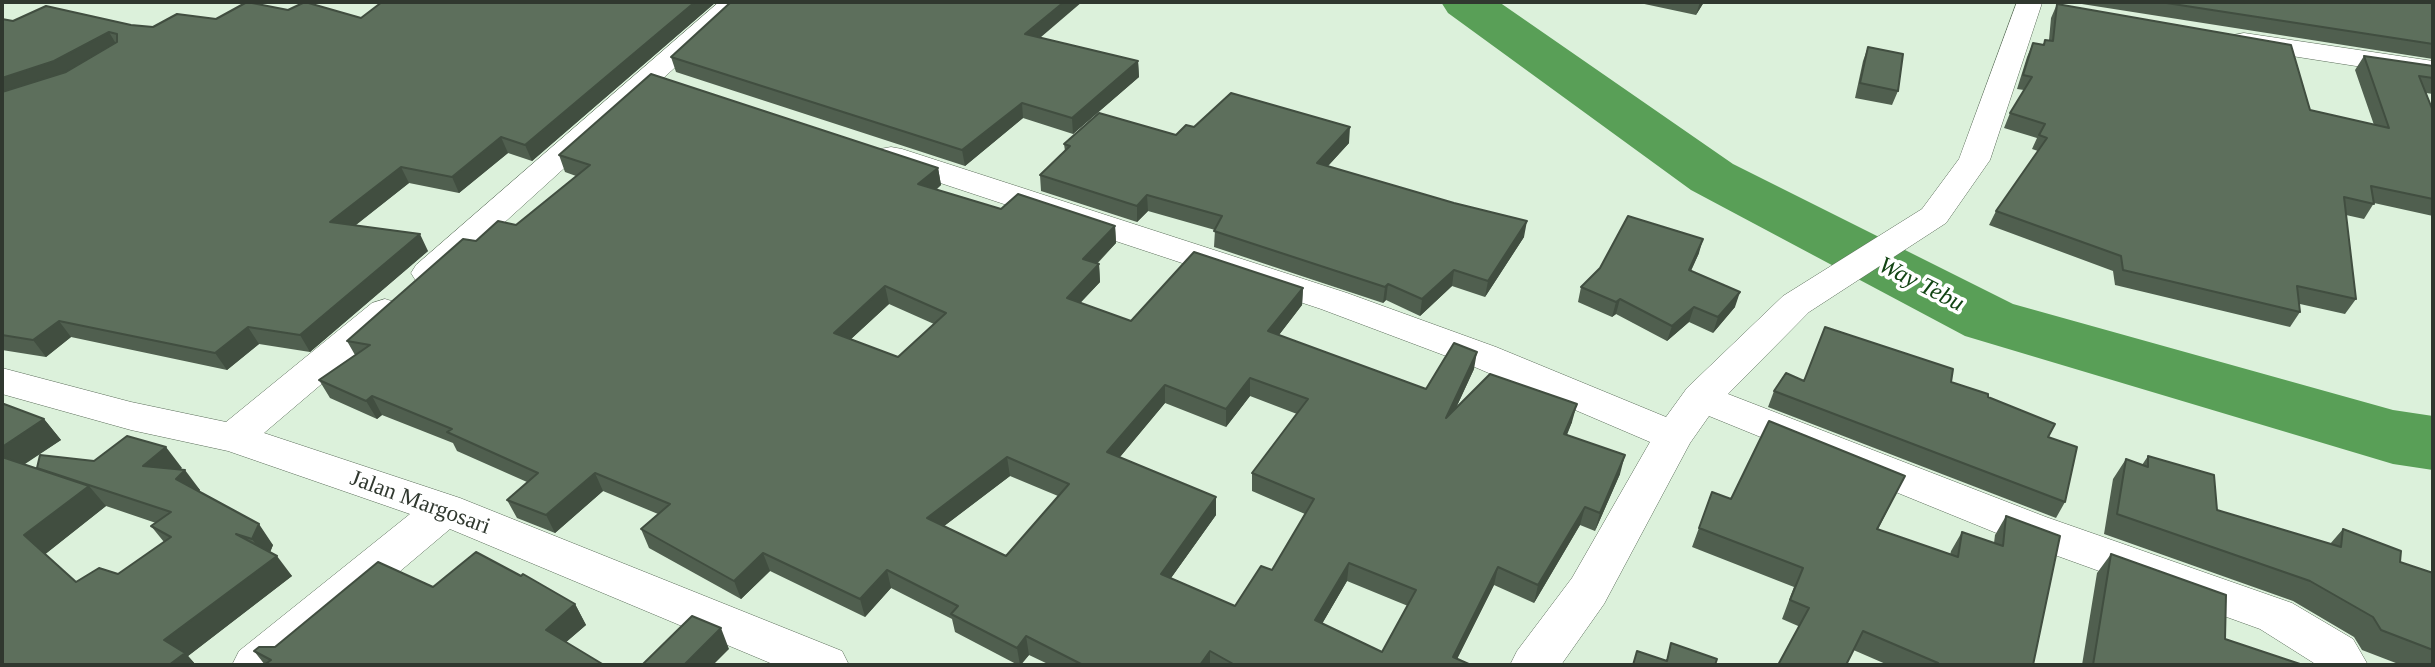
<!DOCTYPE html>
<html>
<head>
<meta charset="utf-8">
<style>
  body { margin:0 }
  #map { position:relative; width:2435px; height:667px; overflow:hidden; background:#dcf1db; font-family:"Times New Roman",serif }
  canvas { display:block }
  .frame { position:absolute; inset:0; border:4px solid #30382f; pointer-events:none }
</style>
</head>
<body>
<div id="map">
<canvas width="2435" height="667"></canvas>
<div class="frame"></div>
</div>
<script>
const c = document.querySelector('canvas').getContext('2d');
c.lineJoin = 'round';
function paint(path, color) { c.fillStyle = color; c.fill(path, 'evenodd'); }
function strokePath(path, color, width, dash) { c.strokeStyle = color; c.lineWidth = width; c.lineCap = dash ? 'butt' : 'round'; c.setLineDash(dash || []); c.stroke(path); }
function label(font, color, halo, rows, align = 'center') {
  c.font = font + ' "Times New Roman",serif'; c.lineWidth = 7; c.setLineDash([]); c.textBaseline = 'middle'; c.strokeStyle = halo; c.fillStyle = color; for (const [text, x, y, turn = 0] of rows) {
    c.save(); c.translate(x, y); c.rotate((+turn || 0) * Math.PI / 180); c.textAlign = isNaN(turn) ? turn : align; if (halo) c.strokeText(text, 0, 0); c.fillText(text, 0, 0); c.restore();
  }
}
const river = new Path2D(`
  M1441,2h58l234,162 280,140 380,106 40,6v54l-40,-6 -428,-128 -274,-146 -243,-177z`);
const street = new Path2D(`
  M719,2h28l-307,279 -12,3 -12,-3 -5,-8 5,-8z
  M2017,2l25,1 -52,157 -44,63 -137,89 -81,82 318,123 246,86 61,36 15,26h-51l-57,-36 -244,-88 -307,-125 -19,27 -86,161 -43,61h-51l7,-14 55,-73 78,-136 -180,-77 -149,-56 -441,-146 -5,-7 5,-7 11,-2 11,2 445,144 149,54 170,70 21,-29 96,-92 139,-87 37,-50z
  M2244,33l189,28v17l-199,-31 -4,-6 4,-6z
  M385,299l13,4 5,8 -5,8 -134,114 196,65 382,153 7,14h-74l-325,-136 -161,136h-57l7,-14 171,-137 -182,-63 -97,-21 -129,-36v-26l129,34 95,20 146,-119z`);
const wall = new Path2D(`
  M716,2l-184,159 -24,-8 -49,40 -50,-10 -53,42 72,26 -118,101 -51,-8 -32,26 -156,-33 -25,20 -44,-7v-331l11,2 140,6 135,-17 73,8z
  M1635,2h69l-8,13z
  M2069,2h364v57z
  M2057,4l253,106 64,15 -19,-55 9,-14 69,10v28l-7,-1 7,18v105l-59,-13 -10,16 -18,-4 10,84 -11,15 -45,-10v8l-10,15 -175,-42 -2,-14 -124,-46 7,-14 42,-60 -6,-2 5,-11 -33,-10 6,-15 14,-23 -7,-1 10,-32 6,-14 10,2 2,-5h4l2,-22z
  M1040,38l98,23 1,16 -66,57 -50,-16 -58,48 -289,-94 -5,-15z
  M1868,47l30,44 -6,14 -37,-7 8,-37z
  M1194,127l155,16 -21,23 196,71 -39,60 -33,-11 -32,30 -34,-16 -3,3 -169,-56 1,-17 -67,-19 -11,11 -96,-31 -1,-16 25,-24 -1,-7 112,-9z
  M559,155l379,13 3,17 -5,5 65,19 114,17 1,17 -19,21h2l1,18 -20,21 51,18 172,-33 -1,17 -23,30 147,54 48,-20 -18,39 116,14 -5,13 53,39 -25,57 -15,-6 -46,78 -40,-18 -37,74 14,6h-421l-21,-10 -8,10h-3l-63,-33 -3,-13 -61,-31 -26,29 -95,-46 -29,28 -92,-51 -8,-19 17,-15 -55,-23 -48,42 -38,-15 -10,-18 20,-18 -70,-31 -4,-8 -71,-28 -5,4 -47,-21 -11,-18 36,-25 -8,-14 129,-100 40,-16 60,-49 -11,-4zM889,304l45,20 -36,33 -47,-18zM1250,396l47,18 -45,59v18l53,23 -33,56 -37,36 -64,-28 45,-63v-18l-96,-40 45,-54 61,24zM1010,476l48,20 -52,60 -62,-30zM1347,581l61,25 -26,46 -60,-28z
  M1699,253l-8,18 44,36 -22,26 -24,-11 -22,19 -51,-27 -4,3 -34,-15 3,-15z
  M1804,381l147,1 37,15 60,40 17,65 -9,16 -288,-111 6,-16z
  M4,404l40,15 17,21 -37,24 13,5 57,-8 88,7 -2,1 20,21 -1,2 74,53 -3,7 22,24 -104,80 8,9h-194zM106,506l50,17 -5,3 13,16 -46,32 -42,8 -31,-28z
  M2148,456l69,54 113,34 13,-15 57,33 33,11v92h-32l-39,-15 -8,-13 -61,-36 -189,-67 9,-55 13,-20 16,6z
  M1905,476l-27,53 72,26 1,-4 11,-19 32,11 1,-8 11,-19 27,149h-145l-106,-46 12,-32 -102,-40 20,-55 19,7z
  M2111,554l114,85 78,26h-221l15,-92z
  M433,587l142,17 11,21 -20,17 -301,23 -11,-14 21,-4z`);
const shadedWall = new Path2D(`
  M695,2h21l-184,159 -7,-16z
  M1064,2h18l-55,47 -2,-15z
  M1700,2h4l-8,13z
  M109,32l9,15 -54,30 -62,19v-18z
  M1138,61l1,16 -66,57 -1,-16z
  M1022,103l1,15 -58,48 -3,-16z
  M1350,127l-1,16 -33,36 1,-16z
  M501,137l7,16 -49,40 -7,-16z
  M401,167l8,16 -70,55 -9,-16z
  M938,168l3,17 -20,16 -3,-17z
  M1147,195l1,16 -11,11v-16z
  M1527,221l-3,16 -39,60 3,-16z
  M1115,226l1,17 -32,33 -1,-17z
  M420,234l8,17 -118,101 -10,-17z
  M1703,239l-4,14 -15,32 5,-15z
  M1099,264l1,18 -32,34 -1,-18z
  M1454,270l-2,16 -32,30 2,-17z
  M1388,284l-2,16 -3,3 2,-16z
  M885,286l4,18 -51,47 -4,-18z
  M1303,288l-1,17 -34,44v-18z
  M1740,292l-5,15 -22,26 5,-16z
  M1620,299l-4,15 -4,3 4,-15z
  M1694,307l-5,15 -22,19 5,-15z
  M59,321l12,16 -25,20 -13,-17z
  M248,327l11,17 -32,26 -12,-17z
  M1477,352l-3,17 -31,67 3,-18z
  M1250,378v18l-24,31v-18z
  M1165,385v18l-56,67 -2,-18z
  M372,396l10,19 -5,4 -11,-18z
  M1577,404l-5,18 -13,30 5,-18z
  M44,419l17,21 -51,34 -8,-9v-18z
  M166,447l16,21 -23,18 -16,-20z
  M1625,455l-5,19 -25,57 5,-18z
  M1007,457l3,19 -79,60 -4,-18z
  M185,470l15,20 -9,10 -15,-21z
  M595,473l8,18 -48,42 -9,-18z
  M89,486l17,20 -63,50 -19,-21z
  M1216,497v18l-55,77v-18z
  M1585,507l-5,18 -46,78 4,-18z
  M259,524l14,21 -6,15 -15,-21z
  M763,553l7,18 -29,28 -7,-18z
  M277,556l15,20 -104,80 8,9h-27l-5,-25z
  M1349,563l-2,18 -34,58 2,-19z
  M1498,567l-4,18 -40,80 -1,-8z
  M887,570l4,18 -26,29 -5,-18z
  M575,604l11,21 -29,25 -11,-20z
  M721,628l8,21 -16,16h-29z
  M1026,636l3,19 -9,10 -3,-17z
  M1210,651v14h-10z`);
const building = new Path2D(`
  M247,2l41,8 17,-8 56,16 21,-16h313l-170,143 -24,-8 -49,40 -51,-10 -71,55 90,12 -120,101 -52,-8 -33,26 -156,-32 -26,19 -31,-5v-243l64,-20 51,-30v-8l-8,-2 -55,29 -52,17v-59l11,2 33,-15 85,19 22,2 24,-13 39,5z
  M731,2h333l-39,32 113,27 -66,57 -50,-15 -60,47 -291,-93z
  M2160,2h273v42z
  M2057,4l234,41 19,65 79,18 -25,-72 69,10v12l-14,-2 14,35v88l-62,-13 3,18 -30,-7 12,102 -59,-13 3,26 -177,-42 -2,-14 -125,-45 51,-73 -8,-3 6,-11 -35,-11 22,-36 -9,-2 10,-32 11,2 1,-5 8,1z
  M1868,47l35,7 -5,37 -38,-8z
  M651,74l287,94 -20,16 83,25 17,-15 97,32 -32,33 16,5 -32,34 64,23 63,-69 109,36 -35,43 158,58 28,-46 23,9 -31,66 44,-44 87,30 -13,30 61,21 -25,58 -15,-6 -47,78 -40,-18 -45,90 18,8h-236l-25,-14 -10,14h-117l-57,-29 -9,12 -66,-34 7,-8 -71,-36 -27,29 -97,-46 -29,28 -93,-52 29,-25 -75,-31 -49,42 -39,-15 31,-27 -91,-41 5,-3 -80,-33 -6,5 -47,-21 51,-35 -23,-4 116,-102 13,2 22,-20 18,4 74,-60 -31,-10zM885,286l61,27 -48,44 -64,-24zM1250,378l58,21 -56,74 62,26 -42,71 -11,-4 -26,40 -74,-32 55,-77 -109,-45 58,-67 61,24zM1007,457l62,27 -63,72 -79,-38zM1349,563l67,27 -34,62 -67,-32z
  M1231,93l119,34 -33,36 137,40 73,18 -39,60 -34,-11 -32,29 -34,-15 -3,3 -171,-56 8,-15 -75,-21 -10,11 -97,-31 30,-29 -6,-2 35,-31 77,22 10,-10 8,2z
  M1628,216l75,23 -14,31 51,22 -22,25 -24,-10 -22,19 -52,-27 -4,3 -35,-15 19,-19z
  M1825,327l128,42 -2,13 37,12v3l67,27 -7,13 29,10 -12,55 -291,-111 12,-18 18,8z
  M4,404l40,15 -42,28v-41z
  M1769,421l136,55 -28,53 81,28 4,-25 41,14 3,-30 54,20 -27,129h-96l1,-2 -75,-32 -17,34h-68l31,-57 -19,-8 13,-32 -104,-40 13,-36 19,7z
  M127,436l39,11 -23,19 42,4 -9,9 83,45 -7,15 -16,-5 41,22 -113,84 21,13 -16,12h-167v-208l87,29 -65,49 52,47 23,-14 19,6 53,-37 -20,-11 20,-14 -134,-44 3,-13 54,6z
  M2148,456l66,19 3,35 124,37 2,-18 58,22 -1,11 33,11v77l-52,-20 -8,-13 -63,-36 -193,-67 9,-55 22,8z
  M476,552l45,24 2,-2 52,30 -29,26 58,35h-340l7,-5 -17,-9 5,-4h16l103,-85 55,25z
  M2111,554l115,41 -1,44 78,26h-210z
  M692,616l29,12 -37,37h-42z
  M1671,643l46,16 -2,6h-82l4,-14 30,10z`);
const streetNames = [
  ["Jalan Margosari",420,503,20]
];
const waterNames = [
  ["Way Tebu",1921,285,27]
];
paint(river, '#599f57');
strokePath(street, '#5b6d5a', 1);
paint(street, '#fff');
paint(wall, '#505f4f');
paint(shadedWall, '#414e40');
paint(building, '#5d6f5c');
strokePath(building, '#414e40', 2);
label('23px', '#30382f', '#fff', streetNames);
label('italic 24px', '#124413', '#fff', waterNames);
</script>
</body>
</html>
